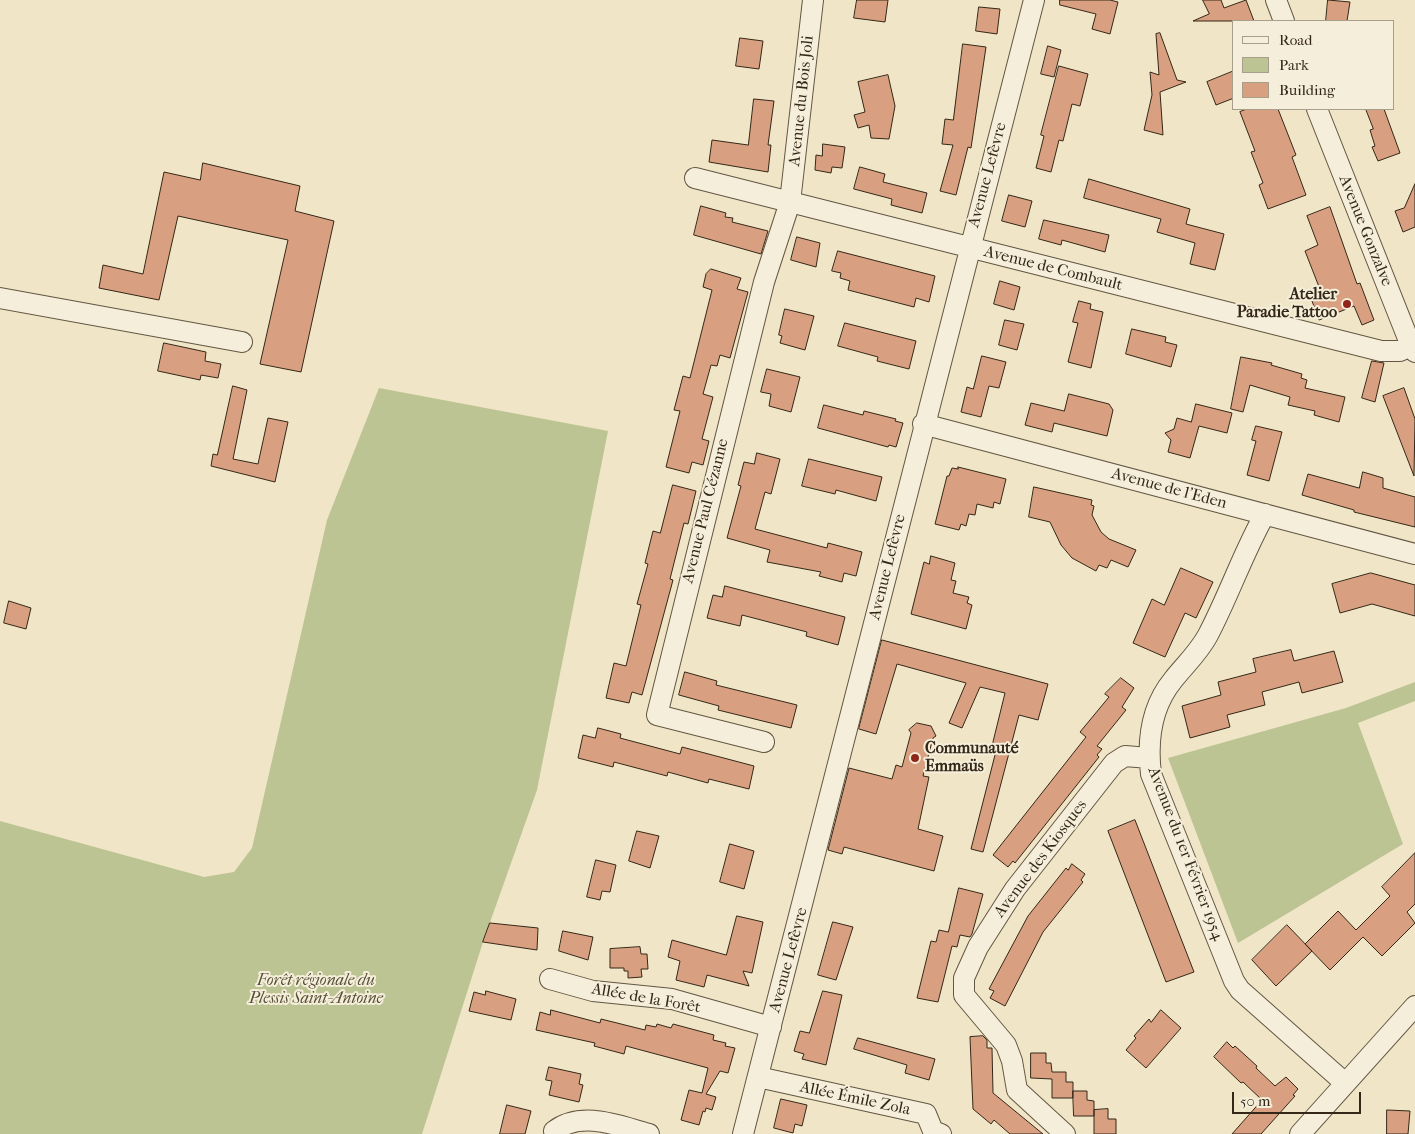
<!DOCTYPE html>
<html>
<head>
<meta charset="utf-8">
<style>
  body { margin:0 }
  #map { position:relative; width:1415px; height:1134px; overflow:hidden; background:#f0e5c6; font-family:"IM FELL French Canon",serif }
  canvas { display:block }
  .legend { position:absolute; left:1232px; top:20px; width:162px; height:90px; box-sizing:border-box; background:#f5eeda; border:1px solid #a89e8c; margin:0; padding:6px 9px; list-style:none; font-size:15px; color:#342717 }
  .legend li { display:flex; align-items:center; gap:10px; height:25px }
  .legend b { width:25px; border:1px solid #a89e8c }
  .scale { position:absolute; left:1232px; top:1092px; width:129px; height:22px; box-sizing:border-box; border:2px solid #342717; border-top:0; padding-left:6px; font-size:15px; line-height:18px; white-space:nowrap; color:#342717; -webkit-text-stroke:4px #f5eeda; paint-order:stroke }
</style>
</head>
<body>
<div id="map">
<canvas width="1415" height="1134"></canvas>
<ul class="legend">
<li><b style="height:6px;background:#f5eeda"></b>Road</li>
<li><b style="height:14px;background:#bcc493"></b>Park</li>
<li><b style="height:14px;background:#d8a081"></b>Building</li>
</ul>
<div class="scale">50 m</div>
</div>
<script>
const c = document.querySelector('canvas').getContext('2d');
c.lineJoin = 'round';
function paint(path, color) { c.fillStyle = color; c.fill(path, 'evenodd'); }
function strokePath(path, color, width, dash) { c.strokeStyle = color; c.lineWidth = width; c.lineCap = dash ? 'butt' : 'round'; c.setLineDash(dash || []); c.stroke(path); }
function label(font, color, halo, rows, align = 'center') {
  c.font = font + ' "IM FELL French Canon",serif'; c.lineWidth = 4; c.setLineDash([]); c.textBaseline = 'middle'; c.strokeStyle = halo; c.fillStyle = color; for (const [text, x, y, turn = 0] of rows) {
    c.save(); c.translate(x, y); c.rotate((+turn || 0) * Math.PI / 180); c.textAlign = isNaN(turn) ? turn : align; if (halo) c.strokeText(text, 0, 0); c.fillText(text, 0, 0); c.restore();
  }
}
const green = new Path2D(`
  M379,388l229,43 -71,359 -54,152 -61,192h-422v-313l204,56 30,-5 18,-24 75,-328z
  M1415,682v19l-57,22 45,121 -165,99 -70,-185 178,-50z`);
const building = new Path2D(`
  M857,0h31l-3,22 -31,-4z
  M1060,0h50l8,2 -8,32 -18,-5 4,-15 -36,-9z
  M1203,0h18l3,8 22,-8 8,21h-61l16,-7z
  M1328,0l22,2 -3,19h-21z
  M979,7l21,2 -3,25 -21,-3z
  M1160,33l17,47 9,2 -26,10 3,43 -19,-5 8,-35 -2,-23 9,3 -3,-41z
  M740,38l23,3 -4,28 -23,-3z
  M963,44l23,3 -15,101 -3,-1 -12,48 -16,-4 13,-46 -11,-1 3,-25 8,1z
  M1048,46l13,4 -7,27 -13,-3z
  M1059,66l29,8 -8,32 -8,-2 -9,37 -4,-1 -8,32 -15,-4 8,-32 -3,-1z
  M1234,71v27l-18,7 -9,-23z
  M888,75l7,31 -6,33 -18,-1 -2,-13 -11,3 -4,-13 11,-3 -7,-30z
  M754,99l20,2 -6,44h3l-3,27 -59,-10 3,-22 36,5z
  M1247,109h31l18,46 -4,2 14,38 -38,14 -9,-24 4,-2 -12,-31 4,-1 -15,-39z
  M1366,109h18l16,44 -22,8 -6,-14 3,-1 -5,-16 3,-1z
  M823,144l22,3 -3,21 -10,-1 -1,6 -16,-3 1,-15 6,1z
  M203,163l97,23 -5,25 39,10 -33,151 -41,-8 28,-124 -110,-24 -19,84 -60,-12 4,-23 40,9 21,-102 36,8z
  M860,167l25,7 -2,8 44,11 -5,20 -31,-8 1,-6 -38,-10z
  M1089,179l101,30 -4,15 38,10 -9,36 -25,-6 5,-21 -38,-11 4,-13 -77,-21z
  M1415,184v43l-12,5 -8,-21 9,-3z
  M1009,195l23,6 -7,26 -23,-6z
  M701,206l25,7 -1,4 8,1 -1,4 36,9 -7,23 -67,-19z
  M1330,207l27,77 3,-1 14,37 -12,5 -8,-19 -35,14 -7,-19 11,-4 -18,-46 13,-6 -11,-29z
  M1044,220l65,15 -4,17 -43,-12 -1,5 -22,-6z
  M797,237l23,6 -4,24 -25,-7z
  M838,251l97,25 -6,26 -13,-4 -2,9 -66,-17 2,-9 -10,-3 1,-5 -9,-2z
  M711,269l30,9 -4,11 11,3 -18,66 -10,-3 -3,11 -6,-1 -8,29 10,3 -11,42 7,2 -6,24 -11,-3 -3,11 -23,-6 14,-56 -6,-1 9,-34 7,2 22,-88 -9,-3 3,-13z
  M1000,281l20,6 -6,23 -20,-6z
  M1079,301l12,3 -1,5 13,3 -12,56 -23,-6 10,-39 -5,-1z
  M785,309l29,7 -9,34 -25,-7 2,-7 -3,-1z
  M1005,320l19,4 -7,26 -18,-5z
  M845,323l71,18 -7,28 -32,-8 1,-4 -40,-11z
  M1132,329l34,8 -1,5 12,3 -6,22 -45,-13z
  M164,343l42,9 -1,9 16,3 -3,14 -17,-3 -1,5 -42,-9z
  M982,356l24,6 -7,26 -10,-2 -8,31 -20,-5 6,-25 6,2z
  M1241,357l31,6 -1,2 31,9 -1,4 6,2 -2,8 40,9 -6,25 -25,-7 1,-4 -27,-6 2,-8 -40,-12 -7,27 -12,-3z
  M1372,361l12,2 -9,39 -13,-4z
  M767,369l33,8 -9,35 -22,-6 2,-12 -10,-2z
  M233,386l14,4 -14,69 25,5 10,-46 20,4 -13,60 -64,-16 2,-12 4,1z
  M1404,388l11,31 -1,57 -31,-80z
  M1069,394l40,10 4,6 -6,26 -53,-13 -2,9 -27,-7 6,-22 33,8z
  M1196,404l36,9 -5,20 -28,-7 -9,32 -22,-6 3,-12 -6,-7 9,-4 3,-11 14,4z
  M824,405l39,10 1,-4 32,8 -1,2 8,2 -7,24 -7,-2 -1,2 -70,-19z
  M1256,426l26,6 -13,49 -22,-6 9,-34 -4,-1z
  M757,453l23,6 -9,35 -6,-2 -10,37 72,19 1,-5 34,9 -6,24 -12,-3 -2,9 -23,-6 2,-4 -54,-10 3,-12 -43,-12 14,-52 -3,-1 6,-23 10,2z
  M809,459l73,18 -6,24 -40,-11 -1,4 -33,-8z
  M958,467l48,12 -6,25 -6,-2 -1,6 -16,-4 -2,11 -6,-1 -3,12 -5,-2 -2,6 -24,-6 12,-48h2l3,-8 6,1z
  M1363,472l20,6v10l32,9v30l-61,-15v-2l-52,-15 6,-21 51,14z
  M673,485l23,6 -8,33 -4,-1 -14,56 3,1 -31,115 -10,-3 -3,11 -23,-5 8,-35 12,3 15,-61 -4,-1 11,-40 -3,-1 8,-32 7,2z
  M1034,487l58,13 -1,5 3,1 -2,9 9,17 8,7 27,11 -8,17 -17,-7 -4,8 -8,-3 -3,6 -24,-13 -11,-13 -11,-23 -21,-5z
  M931,556l24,7 -4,17 5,1 -3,12 16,4 -2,6 5,2 -6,24 -55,-15 13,-52 5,2z
  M1181,568l32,14 -17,36 -11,-5 -20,44 -32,-14 19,-44 12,6z
  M1371,573l44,12v31l-43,-12 -32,9 -8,-29z
  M725,586l120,31 -7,28 -32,-9 1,-4 -65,-17 -2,11 -33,-8 6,-23 9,2z
  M9,601l22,7 -5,21 -22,-6z
  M882,640l166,44 -10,36 -19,-5 -36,137 -12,-3 25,-98 -5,-1 14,-57 -25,-6 -18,41 -13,-5 17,-40 -69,-19 -21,70 -17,-5z
  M1291,650l3,11 40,-10 9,31 -41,11 -3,-11 -37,10 3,13 -38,10 3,12 -40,11 -8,-32 39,-11 -3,-13 38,-10 -3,-13z
  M685,672l32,9 -1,4 81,20 -6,23 -73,-18 1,-4 -40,-11z
  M1121,678l13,10 -12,19 4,3 -29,36 5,3 -5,6 2,2 -84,106 -2,-2 -5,6 -15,-12 93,-118 -6,-5 29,-35 -4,-3z
  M917,723l14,3 5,10 -3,2 -10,38 6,1 -11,52 25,7 -9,35 -90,-24 -2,7 -14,-4 21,-82 43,11 4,-14 6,2 9,-34 -2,-3z
  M598,728l23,6 -1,4 60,16 2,-7 72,19 -5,23 -40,-10 -1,4 -40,-11 -1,4 -53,-14 -1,5 -35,-9 5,-23 12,3z
  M1135,820l59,152 -28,10 -58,-151z
  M637,831l22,5 -9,32 -21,-7z
  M730,844l24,7 -10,38 -24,-7z
  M1415,853v51l-8,8 8,11 -33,33 -19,-19 -33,33 -25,-26 33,-33 18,19 34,-34 -8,-9z
  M596,860l20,5 -6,27 -8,-1 -2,9 -13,-3z
  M1072,864l13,10 -4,6 2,2 -40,50 -38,74 -15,-8 4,-7 -5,-2 39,-73 38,-48 2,2z
  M959,888l24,6 -11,40 -2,3 -10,-2 -3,12 -5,-1 -14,56 -21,-4 14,-57 5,1 3,-12 9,2z
  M737,916l26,6 -11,51 -9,-2 6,15 -42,-11 -3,12 -28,-7 4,-19 -12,-4 4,-17 54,15z
  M833,922l20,5 -17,53 -18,-5z
  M490,923l48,5 -1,22 -54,-8z
  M1287,925l25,26 -36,35 -24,-26z
  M563,931l30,6 -5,23 -29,-9z
  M640,947l1,7h6l1,15h-7l1,8 -14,1v-7h-4v-3h-14v-19z
  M486,991l30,8 -5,21 -42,-9 5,-19 11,3z
  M823,991l19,4 -16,70 -24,-6 2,-5 -10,-3 6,-20 9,2z
  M551,1010l49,13 1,-4 44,11 1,-5 10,2 1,-3 14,4 2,-4 41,11 -1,5 13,3 -1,3 10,2 -7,25 -8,-2 -14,23 10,3 -4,13 -6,-2 -1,4 -2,-1 -4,14 -18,-5 8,-30 13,3 6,-25 -82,-22 -2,8 -30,-8 1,-3 -59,-13 4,-18 10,3z
  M1161,1010l20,18 -35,40 -20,-18 10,-12 -2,-2 15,-17 2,3z
  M983,1036l4,4v8h5l1,45 50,41h-33l-16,-14 -3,4 -18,-15 -3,-72z
  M858,1038l77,21 -6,21 -24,-7 2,-8 -53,-16z
  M1227,1042l6,6 2,-2 22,20 -1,2 19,18 11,-9 12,12 -5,6 2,1 -34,38h-29l30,-34 -19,-18 -2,1 -27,-26z
  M1031,1053h15v10h5l1,9h14v10h7v16h-21v-19l-21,-1z
  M549,1067l32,7 -2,10 4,1 -4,17 -30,-7 3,-14 -6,-1z
  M1073,1091h14v9l7,1v15h-20z
  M781,1099l26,6 -5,21 -7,-2 -2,9 -19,-5z
  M507,1105l24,6 -6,23h-25z
  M1108,1109v10h8v15h-22v-24z
  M1387,1110l23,1 -2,23h-21z`);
const minor = new Path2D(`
  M1276,0l8,21
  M1317,109l94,237 4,6
  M695,178l686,173h19l11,-5
  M0,298l242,44
  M923,424l492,130
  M1265,514c-22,39 -36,81 -57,121 -9,17 -23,30 -35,45 -22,27 -26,61 -22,94l83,207 6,9 105,93
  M764,742l-107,-27 107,-433 26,-80 23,-202
  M550,979l43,12 79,8 99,28
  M758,1077l168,37 7,17 8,3
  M554,1131c28,-21 65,-5 95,3
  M743,1134l291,-1134
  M1065,1134l-48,-44 -5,-29 -6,-16 -42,-50v-17l14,-31 37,-58 99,-126 11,-7 24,2
  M1300,1134l115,-128`);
const markers = [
  [1347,304,5,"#8f2418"],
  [915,758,5,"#8f2418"]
];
const streetNames = [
  ["Avenue du Bois Joli",802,101,-84],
  ["Avenue Lefèvre",988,175,-75],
  ["Avenue Gonzalve",1365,231,68],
  ["Avenue de Combault",1053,269,14],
  ["Avenue de l'Eden",1169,489,15],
  ["Avenue Paul Cézanne",706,511,-76],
  ["Avenue Lefèvre",888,567,-76],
  ["Avenue du 1er Février 1954",1185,854,69],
  ["Avenue des Kiosques",1041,859,-53],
  ["Avenue Lefèvre",789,960,-75],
  ["Allée de la Forêt",646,999,10],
  ["Allée Émile Zola",855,1099,12]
];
const poiNames = [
  ["Atelier",1337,295],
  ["Paradie Tattoo",1337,313],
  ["Communauté",925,749,"left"],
  ["Emmaüs",925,767,"left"]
];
const parkNames = [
  ["Forêt régionale du",316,981],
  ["Plessis Saint-Antoine",316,999]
];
paint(green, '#bcc493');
paint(building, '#d8a081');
strokePath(building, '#342717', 1);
strokePath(minor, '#635643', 22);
strokePath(minor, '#f5eeda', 20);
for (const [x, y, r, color] of markers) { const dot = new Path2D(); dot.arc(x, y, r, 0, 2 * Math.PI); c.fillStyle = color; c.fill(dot); strokePath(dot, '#f5eeda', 2); }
label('16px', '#342717', '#f5eeda', streetNames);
label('bold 16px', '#342717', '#f5eeda', poiNames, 'right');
label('italic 16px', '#564e36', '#f5eeda', parkNames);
</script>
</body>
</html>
